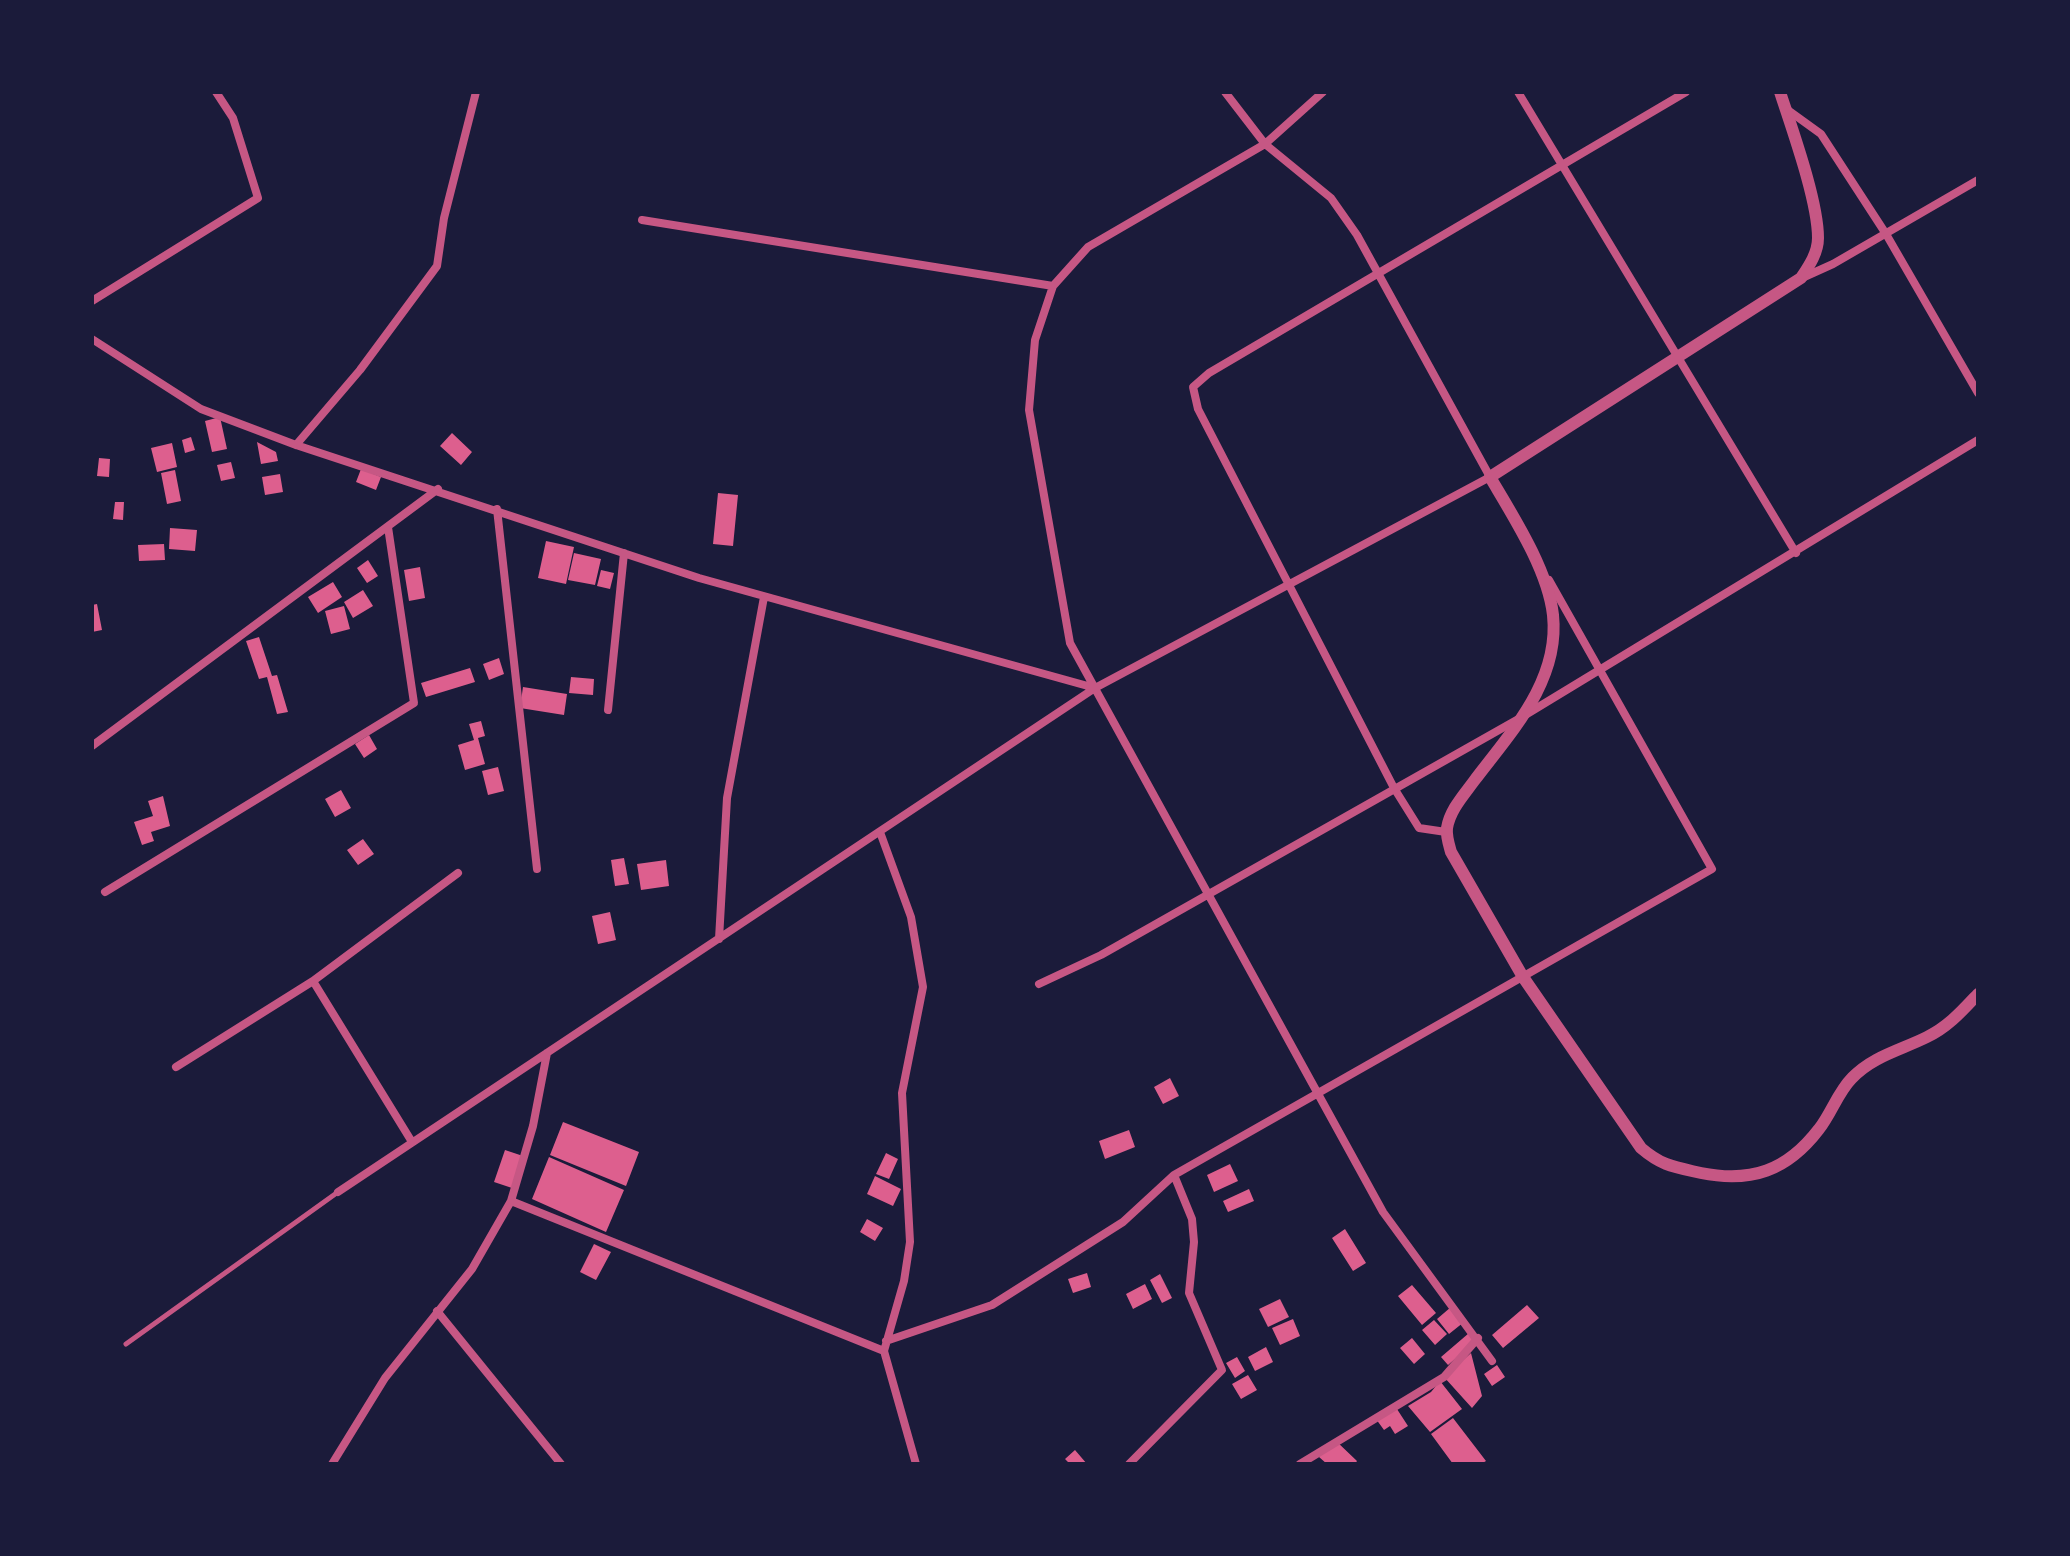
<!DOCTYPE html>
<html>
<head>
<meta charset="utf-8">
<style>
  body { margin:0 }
  #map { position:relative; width:2070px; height:1556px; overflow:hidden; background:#1b1b3a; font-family:"Fira Sans Condensed",sans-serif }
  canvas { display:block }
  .frame { position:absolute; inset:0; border:94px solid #1b1b3a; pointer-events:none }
</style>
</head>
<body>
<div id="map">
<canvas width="2070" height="1556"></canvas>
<div class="frame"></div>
</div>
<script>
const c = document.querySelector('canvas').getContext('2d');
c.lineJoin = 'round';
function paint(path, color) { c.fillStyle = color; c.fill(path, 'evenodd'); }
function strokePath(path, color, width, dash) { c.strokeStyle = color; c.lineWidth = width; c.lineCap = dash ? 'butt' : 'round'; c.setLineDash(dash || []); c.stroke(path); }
const building = new Path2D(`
  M220,417l7,32 -15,3 -7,-31z
  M452,433l20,19 -11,13 -21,-19z
  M191,437l4,13 -10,3 -3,-13z
  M257,442l19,10 2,9 -17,3z
  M172,443l5,24 -20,5 -6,-24z
  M99,458l11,1 -1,18 -12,-1z
  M231,462l4,16 -14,3 -4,-16z
  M361,469l20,8 -5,13 -20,-8z
  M175,470l6,31 -14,3 -6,-31z
  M280,474l3,18 -18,3 -3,-18z
  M718,493l20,2 -5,51 -20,-2z
  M115,502h9l-1,18 -10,-1z
  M170,528l27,2 -2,21 -26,-2z
  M546,541l28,6 -8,37 -28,-6z
  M164,544l1,16 -26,1 -1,-16z
  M574,553l27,6 -6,26 -27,-5z
  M368,560l10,16 -11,7 -10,-15z
  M420,567l5,31 -16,3 -5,-31z
  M601,570l13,3 -4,16 -13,-3z
  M333,582l9,15 -24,16 -10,-16z
  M363,590l10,16 -20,12 -9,-16z
  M97,604l5,26 -10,2v-27z
  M344,606l6,23 -19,5 -6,-23z
  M259,637l13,39 5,-1 11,37 -11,2 -10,-37 -8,2 -13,-38z
  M499,658l5,16 -15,6 -6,-16z
  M470,668l5,14 -49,15 -5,-14z
  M571,677l23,2 -1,16 -24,-2z
  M523,687l44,7 -3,21 -44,-7z
  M481,721l4,15 -7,2 7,26 -20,6 -7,-25 16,-5 -5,-16z
  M369,735l8,14 -13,9 -9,-14z
  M498,767l6,24 -16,4 -6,-24z
  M341,790l10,18 -16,9 -10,-18z
  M163,796l7,30 -19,6 3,9 -12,4 -8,-23 19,-6 -5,-15z
  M363,839l11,15 -16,11 -11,-15z
  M624,858l5,26 -14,2 -4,-26z
  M666,860l3,26 -28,4 -4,-26z
  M610,912l6,28 -18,4 -6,-28z
  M1170,1078l9,18 -16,8 -9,-17z
  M563,1122l76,30 -13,34 -76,-31z
  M1129,1130l6,17 -30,12 -6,-18z
  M505,1150l18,6 -11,32 -18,-6z
  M886,1153l12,6 -9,20 -13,-5z
  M549,1157l75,33 -18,42 -74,-33z
  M1230,1164l8,17 -24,11 -7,-17z
  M875,1176l26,13 -8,17 -26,-12z
  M1249,1189l5,12 -26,11 -5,-11z
  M867,1219l16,9 -8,13 -15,-9z
  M1345,1229l21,34 -13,8 -21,-33z
  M594,1244l17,8 -15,28 -16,-8z
  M1087,1273l4,14 -18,6 -5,-14z
  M1160,1274l12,24 -10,5 -12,-23z
  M1145,1284l7,15 -19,10 -7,-15z
  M1412,1285l24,28 -14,12 -24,-29z
  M1280,1299l9,18 -21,10 -9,-18z
  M1527,1305l12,13 -36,30 -11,-13z
  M1451,1307l13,15 -15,12 -12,-15z
  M1293,1319l7,17 -20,9 -8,-17z
  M1434,1320l13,14 -12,11 -13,-15z
  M1469,1333l7,8 -28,24 -7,-8z
  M1412,1338l13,16 -11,10 -14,-16z
  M1266,1347l7,15 -18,9 -7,-14z
  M1471,1353l11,43 -10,12 -28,-31z
  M1237,1357l8,14 -10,7 -9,-15z
  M1497,1365l8,12 -13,9 -8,-12z
  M1248,1375l9,15 -16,9 -9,-15z
  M1440,1381l22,28 -32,23 -22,-26 23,-14z
  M1395,1406l13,20 -13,8 -5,-8 -6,4 -8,-11z
  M1453,1418l33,43 -5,3h-28l-22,-30z
  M1335,1440l22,21 -2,3h-28l-8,-7z
  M1075,1450l12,14h-17l-5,-5z`);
const service = new Path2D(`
  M126,1344l212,-152`);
const minor = new Path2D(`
  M1323,92l-58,52 -177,103 -35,39 -18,54 -6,70 41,233 313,569 109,149
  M1518,92l278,461
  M1785,108l36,26 65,100 92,159
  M642,220l411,66
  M1802,278l31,-14 145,-84
  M92,301l166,-103 -25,-80 -17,-26
  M92,339l109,70 95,36 403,133 396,110
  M296,445l64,-75 77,-104 7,-48 32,-126
  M497,509l40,360
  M608,710l16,-157
  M92,746l346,-257
  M880,832l31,85 12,70 -21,106 8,149 -6,39 -20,70 32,113
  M1446,832l-27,-4 -25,-40 -196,-379 -5,-22 16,-14 477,-281
  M105,892l309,-189 -26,-176
  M719,939l8,-141 37,-201
  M1039,984l62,-29 421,-238 456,-277
  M176,1067l137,-86
  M412,1142l-99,-161 145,-108
  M338,1192l757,-504 395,-211 -133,-242 -26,-37 -66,-54 -40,-52
  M511,1201l373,150
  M437,1311l124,153
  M886,1341l106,-36 131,-83 51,-47 538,-306 -163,-289
  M332,1464l53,-86 87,-109 39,-68 22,-75 14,-73
  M1129,1464l93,-94 -33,-77 5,-51 -2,-23 -18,-44
  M1300,1464l144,-87 34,-39`);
const tertiary = new Path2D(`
  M1780,92c12,37 38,109 38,146 0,15 -9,28 -17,40l-311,199c23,39 58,93 63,138 7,66 -42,117 -79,166 -11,15 -24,29 -27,47 -1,8 2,17 4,24l72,125 118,171c21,18 33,19 60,25 50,10 86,-2 118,-44 12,-15 19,-37 33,-51 21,-22 49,-28 75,-41 21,-10 35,-26 51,-43`);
paint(building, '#dd5f8e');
strokePath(service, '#c65784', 5);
strokePath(minor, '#c65784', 8);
strokePath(tertiary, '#c65784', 12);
</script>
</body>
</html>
